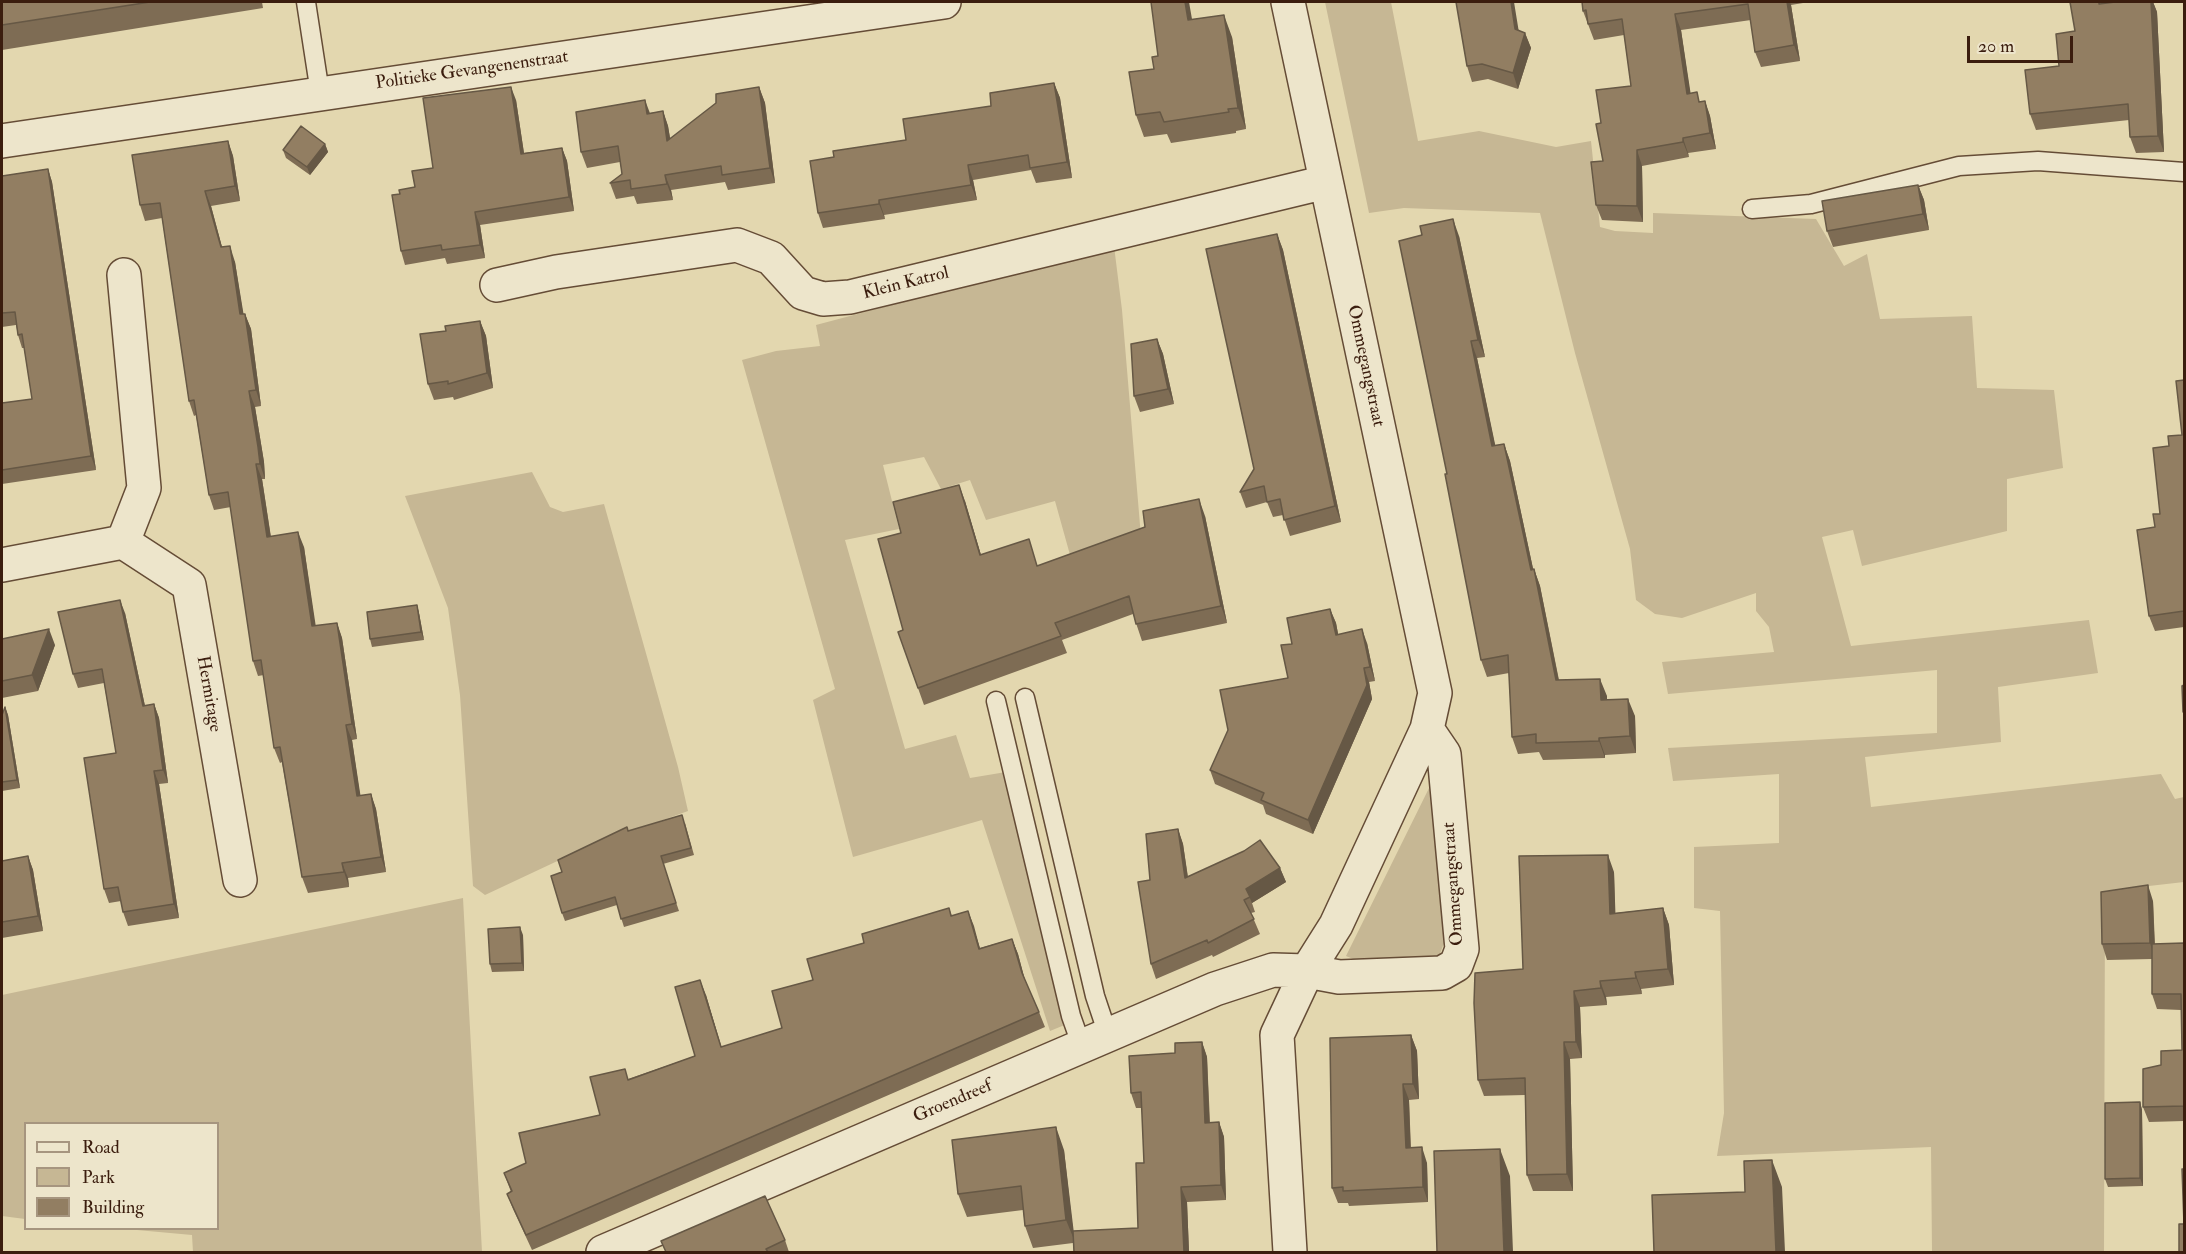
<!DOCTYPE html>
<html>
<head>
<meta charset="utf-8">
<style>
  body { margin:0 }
  #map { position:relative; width:2186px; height:1254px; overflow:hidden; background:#e3d7af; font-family:"IM FELL Double Pica",serif }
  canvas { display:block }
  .frame { position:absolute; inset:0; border:3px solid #3b1d0e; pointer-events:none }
  .legend { position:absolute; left:24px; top:1122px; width:195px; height:108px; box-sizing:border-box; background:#ede5cb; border:2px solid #a6957f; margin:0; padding:8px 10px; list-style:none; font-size:18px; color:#3b1d0e }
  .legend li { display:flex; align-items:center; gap:12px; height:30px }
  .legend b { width:30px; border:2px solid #a6957f }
  .scale { position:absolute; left:1967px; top:36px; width:106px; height:27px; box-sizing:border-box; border:3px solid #3b1d0e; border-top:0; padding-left:8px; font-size:18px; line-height:21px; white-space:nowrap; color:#3b1d0e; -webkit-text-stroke:4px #ede5cb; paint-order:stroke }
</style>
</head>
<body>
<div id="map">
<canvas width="2186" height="1254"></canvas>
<div class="frame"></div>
<ul class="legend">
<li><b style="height:8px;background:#ede5cb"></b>Road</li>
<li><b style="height:16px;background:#c6b794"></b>Park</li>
<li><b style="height:16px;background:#927e62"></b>Building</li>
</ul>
<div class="scale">20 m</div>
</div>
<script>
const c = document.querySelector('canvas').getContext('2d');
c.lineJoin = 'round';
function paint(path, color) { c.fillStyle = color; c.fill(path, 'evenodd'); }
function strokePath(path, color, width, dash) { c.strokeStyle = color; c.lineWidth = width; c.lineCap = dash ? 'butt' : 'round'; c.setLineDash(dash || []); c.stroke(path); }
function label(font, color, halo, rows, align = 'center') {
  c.font = font + ' "IM FELL Double Pica",serif'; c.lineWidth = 4.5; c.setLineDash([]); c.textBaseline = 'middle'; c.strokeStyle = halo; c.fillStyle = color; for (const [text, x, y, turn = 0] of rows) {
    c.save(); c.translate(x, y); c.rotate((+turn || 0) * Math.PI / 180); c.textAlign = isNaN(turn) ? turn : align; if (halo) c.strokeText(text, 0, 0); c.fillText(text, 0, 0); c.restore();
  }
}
const green = new Path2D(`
  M1325,2h66l27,139 61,-10 77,16 35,-6 9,86 15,4 38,2v-20l163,6 28,47 23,-12 13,65 92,-3 5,72 77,2 9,78 -56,11v52l-145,35 -9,-36 -31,7 29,109 238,-26 9,53 -100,14 3,55 -136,15 6,50 290,-33 14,25 9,-2v85l-79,9 -1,361h-172l-1,-105 -214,9 7,-43 -4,-202 -26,-3v-61l85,-4v-69l-106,7 -5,-33 269,-15v-63l-269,24 -6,-32 112,-10 -5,-25 -13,-16v-18l-74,25 -27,-4 -19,-14 -6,-51 -55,-196 -35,-140 -136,-5 -35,5z
  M1114,246l8,64 19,227 -69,25 -17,-61 -69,19 -16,-40 -29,9 -17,-32 -41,8 16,64 -54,11 60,209 51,-14 14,43 36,-6 61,252 -17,7 -68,-211 -129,37 -40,-157 22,-11 -93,-329 34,-9 44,-5 -4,-21z
  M532,472l18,35 13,5 41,-8 74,263 10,44 -105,38 -98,46 -12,-9 -13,-191 -12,-87 -43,-112z
  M1434,778l10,165 -6,16 -75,4 -17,-7z
  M463,898l19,354h-289l-1,-17 -66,-6 92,-1v-104h-192l-1,95 -23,-3v-221z`);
const service = new Path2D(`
  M306,2l14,91
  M1752,209l59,-5 148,-38 79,-5 146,11
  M1025,698l70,298 13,39
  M996,701l75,315 11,31`);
const minor = new Path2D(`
  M1288,2l147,691 -8,36 -91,196 -29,46 -30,64 13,217
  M2,141l942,-139
  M497,285l59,-13 181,-27 34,13 32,35 20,6 27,-2 476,-115
  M123,542l21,-54 -20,-213
  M2,565l121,-23 66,43 51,295
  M603,1252l612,-263 58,-19 34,1 32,6 103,-4 14,-8 6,-16 -18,-195 -17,-25`);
const wall = new Path2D(`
  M2,2h260l1,6 -261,42z
  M1582,2h227l-18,3 9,56 -39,6 -6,-15 -4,-32 -70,10 9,63 10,9 5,-1 5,15 6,33 -28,4 1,4 -47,9 1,56 -41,-2 -6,-15 7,-44 -2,-38 30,-37 -7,-51 -30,5 -11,-29z
  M2114,2h39l4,10 7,140 -28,1 -6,-16 -1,-17 -93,10 -6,-16 29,-48 16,-35 27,-28z
  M1193,20l39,17 14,92 -10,2v2l-65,10 -4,-9 -23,3 -8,-22 18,-46 4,-13z
  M1518,30l7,3 6,15 -13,41 -30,-10 -16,3 -5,-16z
  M1054,83l6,15 12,80 -36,5 -5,-13 -58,10 4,20 -93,15 1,4 -62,9 -5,-15 16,-56 72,-17 85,-34z
  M759,87l6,16 10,80 -47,7 -3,-8 -54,8 2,10 -36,4 -3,-8 -18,3 -6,-16 12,-9 -2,-12 -33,6 -6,-16 69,-39 13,-2 5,15 2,12z
  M516,100l8,53 38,-5 5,13 7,50 -94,14 5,33 -38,6 -2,-6 -40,7 -4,-14 -1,-57 15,-7 18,-19z
  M228,141l5,15 7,45 -29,5 11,41 13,15 8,52h2l6,15 10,77 -6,1 9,55 1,17h-3l9,58 33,10 11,79 22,-3 5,15 15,101 -5,1 8,56 11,-2 5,15 10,63 -38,6 1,9 -41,6 -6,-16 -20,-115 -2,1 -6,-15 -10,-73 -6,1 -5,-15 -22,-154 -17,3 -5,-15 -13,-80 -2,1 -5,-15 -27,-183 -17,3 -5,-16z
  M325,144l3,8 -18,23 -24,-17 -3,-8z
  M48,169l4,13 44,288 -94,14v-81l30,-4 -8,-51h-2l-4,-13 -2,-10 -14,2v-151z
  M1918,185l6,15 5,30 -96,17 -6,-16z
  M1277,234l6,16 58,272 -51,14 -7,-21 -10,2 -6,-15 -21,6 -6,-16 14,-23z
  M1459,236l26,121 -8,1 18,88 9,-2 6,17 23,108h1l6,17 19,94 48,16v4l28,16 1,37 -31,2v3l-62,2 -4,-8 -21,2 -6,-17 -3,-64 -22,4 -6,-17 -34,-186z
  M480,321l6,15 7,52 -39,12 -1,-3 -19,3 -6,-16 18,-53z
  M1157,339l6,15 11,50 -34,8 -6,-16z
  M2184,380v247l-29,4 -6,-15 6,-89 5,-13 9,-68 13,-11z
  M965,501l16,54 57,11 167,-50 22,107 -85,18 -9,-27 -71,26 5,13 -143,52 -26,-73 5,-2 -2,-97z
  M417,605l2,8 5,27 -52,7 -2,-8z
  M1330,609l6,14 2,11 29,9 8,38 -6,1 3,17 -59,135 -47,-20 -3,-9 -48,-21 -5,-14 78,-92 4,-34z
  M125,613l20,93 9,-2 5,14 9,65 -9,1 20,134 -51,8 -5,-14 -2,-11 -12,2 -5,-14 12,-136 -12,-70 -26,5 -5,-14z
  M2,639l53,6 -17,46 -36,7z
  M5,707l3,8 12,73 -18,3v-76z
  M685,823l9,32 -31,9 16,47 -55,16 -7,-22 -52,16 -3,-8v-41l66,-41z
  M1178,829l5,15 5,33 92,-9 6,14 -34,21 3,9 -4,1 9,21 -47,23 -1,-2 -56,24 -5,-15 -1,-84z
  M28,856l5,14 10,61 -41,7v-77z
  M1614,872l1,41 48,-5 6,17 5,60 -33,4 1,5 -36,3 1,8 -27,2 2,51 -12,1 3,132h-40l-6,-16 -2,-80 -41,1 -6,-16 45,-111z
  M2153,901l2,43 29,-1v178l-35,1 -6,-15 18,-42 21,-15 -1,-40 -24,-1 -5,-15v-35l-45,1 -5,-16z
  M949,908l3,8 16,-5 12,37 32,-9 6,15 7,26 14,32 6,15 -513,223 -19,-41 -6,-15 4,-2 -7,-19 22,-10 74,-48 28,-36 67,-23 11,-61 15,52 61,-19 31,-48 51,-37z
  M523,935l1,36 -32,1 -2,-8z
  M1411,1035l6,16 2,48 -10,1 2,48 16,15 1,39 -79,4 -1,-3h-10l-6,-15z
  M1202,1042l5,15 3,65h9l5,15 2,63 -39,2 2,50h-115l-1,-9 -40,5 -8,-22 -2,-16 -56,7 -9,-23 106,-44 9,81 65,-3 6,-65 -2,-55h-6l-5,-15 44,-40z
  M2140,1102l2,8 1,76 -35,1 -3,-8z
  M785,1240l4,12h-123l-5,-11z`);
const shadedWall = new Path2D(`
  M1185,2h4l7,40 -8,-22z
  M1511,2h3l7,43 -6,-16z
  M1787,2h3l1,3 9,56 -6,-16z
  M2151,2h2l4,10 7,140 -6,-16z
  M1675,14l6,16 12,79 -6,-15z
  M1224,15l8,22 14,92 -8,-21z
  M1525,33l6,15 -13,41 -5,-16z
  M1054,83l6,15 12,80 -5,-16z
  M511,87l5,13 10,67 -5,-13z
  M759,87l6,16 10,80 -5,-15z
  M645,100l6,16 -4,-2z
  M1705,101l5,15 6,33 -6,-16z
  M663,111l5,15 5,30 -6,-15z
  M1683,138l5,15 1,4 -6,-15z
  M228,141l5,15 7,45 -5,-15z
  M325,144l3,8 -18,23 -3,-8z
  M562,148l5,13 7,50 -5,-14z
  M1637,150l5,16 1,56 -6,-16z
  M968,165l5,15 4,20 -6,-15z
  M48,169l4,13 44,288 -5,-14z
  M665,175l6,15 2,10 -6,-16z
  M1918,185l6,15 5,30 -6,-16z
  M205,191l6,15 15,56 -5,-15z
  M879,200l5,15 1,4 -6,-15z
  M475,212l5,13 5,33 -5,-13z
  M1453,219l6,17 26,121 -7,-17z
  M1277,234l6,16 58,272 -6,-16z
  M230,246l5,16 11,67 -6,-15z
  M245,314l6,15 10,77 -5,-16z
  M480,321l6,15 7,52 -6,-15z
  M1157,339l6,15 11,50 -6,-15z
  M1471,341l6,17 22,105 -7,-17z
  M249,391l6,16 9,55 1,17 -5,-15z
  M1504,444l6,17 27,126 -6,-17z
  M256,464l6,15 11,73 -6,-15z
  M959,485l6,16 21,71 -6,-17z
  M1199,499l6,17 22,107 -6,-17z
  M298,532l6,15 14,94 -6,-15z
  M1534,569l6,17 22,111 -6,-17z
  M120,600l5,13 23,107 -5,-14z
  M417,605l2,8 5,27 -3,-8z
  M1330,609l6,14 5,26 -5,-14z
  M337,623l5,15 15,101 -5,-15z
  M49,629l6,16 -17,46 -6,-16z
  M1362,629l5,14 8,38 -5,-14z
  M1364,668l5,14 3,17 -59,135 -5,-14z
  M1600,679l7,17v21l-6,-17z
  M1628,699l7,17 1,37 -6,-17z
  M154,704l5,14 9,65 -5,-13z
  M5,707l3,8 12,73 -3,-8z
  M346,725l6,15 11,72 -6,-16z
  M1599,738l6,17v3l-6,-17z
  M154,771l5,13 20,134 -5,-14z
  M371,794l5,15 10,63 -5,-15z
  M1178,829l5,15 7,49 -5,-15z
  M1608,855l6,17 2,58 -6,-16z
  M28,856l5,14 10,61 -5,-15z
  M342,863l6,15 1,9 -5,-15z
  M1280,868l6,14 -34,21 -6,-14z
  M2148,885l5,16 2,58 -5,-16z
  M1663,908l6,17 5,60 -6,-16z
  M968,911l6,15 10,38 -5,-15z
  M520,927l3,8 1,36 -2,-8z
  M1012,939l6,15 9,34 -5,-15z
  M1635,972l6,17 1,5 -6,-16z
  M700,980l6,15 20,67 -5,-15z
  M1600,981l6,16 1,8 -6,-17z
  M1574,991l6,16 2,51 -6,-16z
  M1411,1035l6,16 2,48 -6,-15z
  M1202,1042l5,15 3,81 -5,-15z
  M1564,1042l6,17 3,132 -6,-17z
  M1403,1084l6,16 2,63 -5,-15z
  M2140,1102l2,8 1,76 -3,-8z
  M1219,1122l5,15 2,63 -5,-15z
  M1056,1127l8,23 11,92 -9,-22z
  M1422,1147l5,16 1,39 -5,-15z
  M1500,1149l10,27 3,76h-9z
  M1772,1160l10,27 3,65h-9z
  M1181,1187l6,15 2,50h-5z`);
const building = new Path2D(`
  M2,2h148l-148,23z
  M1151,2h34l3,18 36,-5 14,93 -10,1 1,3 -65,10 -4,-10 -24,3 -7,-43 25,-3 -2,-12 6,-1z
  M1456,2h55l4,27 10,4 -12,40 -31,-9 -15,2z
  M1582,2h205l7,43 -39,7 -7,-48 -73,10 12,80 10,-2 2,10 6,-1 5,32 -27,5v4l-46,8v56l-41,-1 -5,-43 12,-1 -7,-37 5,-1 -5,-33 35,-4 -9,-67 -34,5 -2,-14 -3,1z
  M2070,2h29v2l16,-2h36l7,134 -28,1 -2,-33 -98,10 -5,-44 34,-4 -3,-32 19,-3z
  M1054,83l13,79 -37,6 -2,-13 -60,10 3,20 -92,15v4l-61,9 -8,-52 24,-4 -1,-6 73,-11 -3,-21 88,-13 -1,-13z
  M511,87l10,67 41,-6 7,49 -94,15 5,33 -38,5 -1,-5 -40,6 -9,-56 8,-1 -1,-4 16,-3 -3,-16 21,-3 -10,-70z
  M759,87l11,81 -48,7 -1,-9 -56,9 2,9 -36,5 -1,-9 -20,3 12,-9 -4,-28 -37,6 -5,-40 69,-12 2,14 16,-3 4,30 49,-38v-9z
  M301,126l24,18 -18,23 -24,-17z
  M228,141l7,45 -30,5 16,56 9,-1 10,68h5l11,76 -7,1 9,56 2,17h-4l11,73 31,-5 14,94 25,-3 15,101 -6,1 11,71 14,-2 10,63 -39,6 2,9 -42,5 -22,-130 -6,1 -13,-88 -8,1 -25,-169 -19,3 -15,-95 -5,1 -29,-198 -20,2 -8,-50z
  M48,169l43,287 -89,14v-67l30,-4 -10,-65 -4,1 -3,-23 -13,1v-137z
  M1918,185l5,29 -96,17 -5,-30z
  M1453,219l25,121 -7,1 21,105 12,-2 27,126 3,-1 22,111 44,-1 1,21 27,-1 2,37 -31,2v3l-63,2v-9l-24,3 -4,-82 -27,5 -36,-186h2l-48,-233 23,-6 -2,-9z
  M1277,234l58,272 -51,14 -4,-21 -13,3 -3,-16 -24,6 14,-23 -48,-220z
  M480,321l7,52 -39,11v-3l-20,3 -8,-50 26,-3 -1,-5z
  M1157,339l11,50 -34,7 -3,-52z
  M2184,380v231l-35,5 -12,-86 18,-3 -2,-13h7l-7,-66 16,-2 -1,-10 14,-1 -6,-54z
  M959,485l21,70 49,-16 8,27 108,-39 -2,-16 56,-12 22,107 -85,18 -7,-28 -74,27 6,13 -143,52 -20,-56 5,-2 -25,-91 23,-6 -8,-31z
  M120,600l23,106 11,-2 9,66 -9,1 20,133 -51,8 -5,-25 -14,2 -20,-131 32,-5 -14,-84 -29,5 -15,-62z
  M417,605l4,27 -51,7 -3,-27z
  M1330,609l6,26 26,-6 8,38 -6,1 3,17 -59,135 -47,-20 3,-7 -54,-23 18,-40 -8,-40 68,-12 -7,-33 11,-1 -5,-26z
  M49,629l-17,46 -30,6v-42z
  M2184,685v27h-1l-1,-26z
  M5,707l12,73 -15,2v-67z
  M682,815l9,33 -30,8 15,47 -55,16 -6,-22 -53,16 -11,-37 11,-4 -4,-12 69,-33 1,4z
  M1178,829l7,49 59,-27 16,-11 20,28 -34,21 4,8 -6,3 10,19 -46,24 -1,-3 -56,24 -13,-82 12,-2 -4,-46z
  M1608,855l2,59 53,-6 5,61 -33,3 1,6 -36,3 1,7 -27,3 2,51h-12l3,132 -40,1 -2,-97 -47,2 -4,-77 1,-30 48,-4 -4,-113z
  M28,856l10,60 -36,6v-61z
  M2148,885l2,58 -48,1 -1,-52z
  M949,908l2,8 17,-5 11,38 33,-10 10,34 17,39 -513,223 -19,-41 5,-3 -8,-18 22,-10 -7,-30 81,-18 -10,-38 35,-8 3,11 67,-24 -20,-69 25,-7 21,67 61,-19 -10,-37 41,-11 -6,-21 57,-16 -2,-9z
  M520,927l2,36 -32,1 -2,-35z
  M2184,943v163l-41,1v-38l18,-4v-14l21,-1 -1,-56h-29v-50z
  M1411,1035l2,49h-10l3,64 16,-1 1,40 -80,4v-4l-11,1 -2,-150z
  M1202,1042l3,81 14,-1 2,63 -40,2 3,65h-110l-1,-21 65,-3 -2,-65h8l-3,-71 -10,1 -2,-37 46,-3v-10z
  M2140,1102v76l-35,1v-76z
  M1056,1127l10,93 -41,6 -4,-40 -63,8 -6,-54z
  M1500,1149l4,103h-67l-3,-101z
  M1772,1160l4,92h-122l-2,-57 93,-3 -1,-31z
  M2182,1169h2v83h-5v-28h5z
  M765,1196l20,44 -19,9 2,3h-102l-5,-11z`);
const streetNames = [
  ["Politieke Gevangenenstraat",472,71,-8],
  ["Klein Katrol",906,284,-14],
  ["Ommegangstraat",1365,366,78],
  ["Hermitage",208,694,80],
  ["Ommegangstraat",1454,884,-94],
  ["Groendreef",953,1102,-23]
];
paint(green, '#c6b794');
strokePath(service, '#654c36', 21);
strokePath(minor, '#654c36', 36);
strokePath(service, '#ede5cb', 18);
strokePath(minor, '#ede5cb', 33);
paint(wall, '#7e6c54');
paint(shadedWall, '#665845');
paint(building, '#927e62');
strokePath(building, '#665845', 1.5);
label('18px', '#3b1d0e', '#ede5cb', streetNames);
</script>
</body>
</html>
